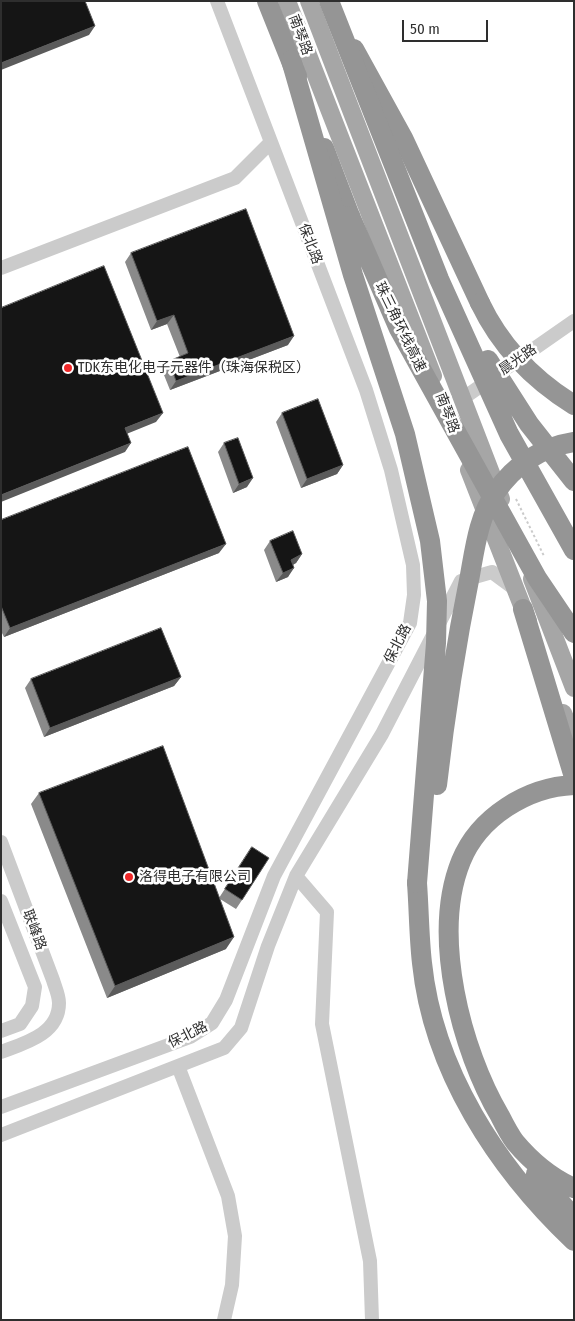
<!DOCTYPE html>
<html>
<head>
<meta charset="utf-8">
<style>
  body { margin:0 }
  #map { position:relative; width:575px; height:1321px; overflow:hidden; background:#fff; font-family:"Fira Sans Condensed",sans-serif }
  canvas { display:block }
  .frame { position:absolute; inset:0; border:2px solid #2e2e2e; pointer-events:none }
  .scale { position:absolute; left:402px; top:20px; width:86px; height:22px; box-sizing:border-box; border:2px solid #2e2e2e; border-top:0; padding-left:6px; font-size:15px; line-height:18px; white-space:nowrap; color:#2e2e2e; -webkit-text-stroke:4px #fff; paint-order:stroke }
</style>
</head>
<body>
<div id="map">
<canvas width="575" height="1321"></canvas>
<div class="frame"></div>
<div class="scale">50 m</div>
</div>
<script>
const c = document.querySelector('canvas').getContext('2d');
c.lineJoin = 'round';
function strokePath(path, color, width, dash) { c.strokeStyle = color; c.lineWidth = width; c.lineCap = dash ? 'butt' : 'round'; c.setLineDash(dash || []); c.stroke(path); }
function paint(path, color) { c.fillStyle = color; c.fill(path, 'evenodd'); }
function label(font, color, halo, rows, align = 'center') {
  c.font = font + ' "Fira Sans Condensed","Noto Sans SC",sans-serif'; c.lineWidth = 5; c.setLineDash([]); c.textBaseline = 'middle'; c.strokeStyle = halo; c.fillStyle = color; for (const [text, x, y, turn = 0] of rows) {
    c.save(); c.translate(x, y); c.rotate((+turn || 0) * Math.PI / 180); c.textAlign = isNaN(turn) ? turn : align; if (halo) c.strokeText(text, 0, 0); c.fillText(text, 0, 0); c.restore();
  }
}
const path = new Path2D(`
  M516,499l28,57`);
const minor = new Path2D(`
  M1,268l234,-90 36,-36
  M462,399l112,-78
  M1,842l52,138c2,7 6,15 6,23 0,31 -34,40 -58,49
  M296,876l31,36 -5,112 48,237 2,59
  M1,901l34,86 -3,19 -12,18 -19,7
  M178,1066l50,130 7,40 -3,49 -8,35
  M1,1107l189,-70 22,-14 14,-23 48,-124 136,-253 4,-28 -1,-30 -22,-95 -25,-80 -149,-389
  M1,1135l223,-87 17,-20 27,-82 28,-70 86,-142 79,-153 31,-9 23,17`);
const major = new Path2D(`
  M287,1l146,375
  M309,1l192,498
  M469,470l59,151
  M532,579l42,109
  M563,713l11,27`);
const highway = new Path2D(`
  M267,1l30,75
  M354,49l49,89 77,165
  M324,148l26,68
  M523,609l51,168
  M574,785c-47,2 -95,32 -113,76 -30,74 0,189 39,255 4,8 9,18 15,26 16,19 36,36 59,46
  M417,883c2,27 2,54 5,80 11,107 75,205 152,278
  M536,1174l38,44`);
const highwayBridge = new Path2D(`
  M329,1l110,278 70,155 65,116
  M291,60l62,215 52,159 25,107 7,60 -1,42 -19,240
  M350,216l49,113 138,249 37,55
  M480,303c21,44 52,76 94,102
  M488,360l41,64 45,57
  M437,785c8,-70 19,-141 33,-210 5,-28 9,-60 26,-83 18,-27 46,-45 78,-50`);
const wall = new Path2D(`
  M131,253l157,92 -118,45 -8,-20 7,-9 11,-4 -13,-33 -16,6 -26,-68z
  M282,413l61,52 -6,9 -36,14 -25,-66z
  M224,443l23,44 -14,6 -15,-41z
  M1,520l218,33 -215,84 -3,-6z
  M270,541l32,13 -6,9 -3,2 -5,12 -12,5 -12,-32z
  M181,677l-7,9 -130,51 -19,-49 6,-9z
  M39,793l180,105 33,-51 -10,53 -6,9 -16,-10 6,50 -119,49 -76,-194z`);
const shadedWall = new Path2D(`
  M95,26l-6,9 -88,35v-7z
  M174,315l-7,9 -16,6 6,-9z
  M294,336l-6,9 -118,45 6,-9z
  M163,413l-7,9 -37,15 6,-9z
  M131,443l-6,9 -124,50v-7z
  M343,465l-6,9 -36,14 6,-9z
  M253,478l-6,9 -14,6 6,-9z
  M226,544l-7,9 -215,84 6,-9z
  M302,554l-6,9 -11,6 6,-9z
  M294,568l-6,9 -12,5 7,-9z
  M181,677l-7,9 -130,51 6,-9z
  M234,937l-8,12 -119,49 8,-12z`);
const building = new Path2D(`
  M1,1h84l10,25 -94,37z
  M246,209l48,127 -118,45 -7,-20 19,-8 -14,-38 -17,6 -26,-68z
  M104,266l59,147 -38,15 6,15 -130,52v-187z
  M318,399l25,66 -36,14 -25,-66z
  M238,438l15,40 -14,6 -15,-41z
  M188,447l38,97 -216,84 -9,-22v-86z
  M293,531l9,23 -11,6 3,8 -11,5 -13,-32z
  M161,628l20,49 -131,51 -19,-49z
  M163,746l71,191 -119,49 -76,-193z
  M252,847l17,11 -27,42 -17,-11z`);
const markers = [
  [68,368,5,"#ef2728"],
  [129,877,5,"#ef2728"]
];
const streetNames = [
  ["南琴路",300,35,69],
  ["保北路",310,244,69],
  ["珠三角环线高速",400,327,64],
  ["晨光路",518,360,-35],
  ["南琴路",447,413,69],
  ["保北路",398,644,-63],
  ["联峰路",34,930,69],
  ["保北路",188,1035,-26]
];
const poiNames = [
  ["TDK东电化电子元器件（珠海保税区）",78,368],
  ["洛得电子有限公司",139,877]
];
strokePath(path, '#cbcbcb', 2, [2.5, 2.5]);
strokePath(minor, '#cbcbcb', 14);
strokePath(major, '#a6a6a6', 18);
strokePath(highway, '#959595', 20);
strokePath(highwayBridge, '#959595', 20);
paint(wall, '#8a8a8a');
paint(shadedWall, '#5b5b5b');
paint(building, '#151515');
strokePath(building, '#5b5b5b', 1);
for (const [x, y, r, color] of markers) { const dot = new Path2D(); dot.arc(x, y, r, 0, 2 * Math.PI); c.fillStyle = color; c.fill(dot); strokePath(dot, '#fff', 2); }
label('14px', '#2e2e2e', '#fff', streetNames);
label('14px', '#2e2e2e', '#fff', poiNames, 'left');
</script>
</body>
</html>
